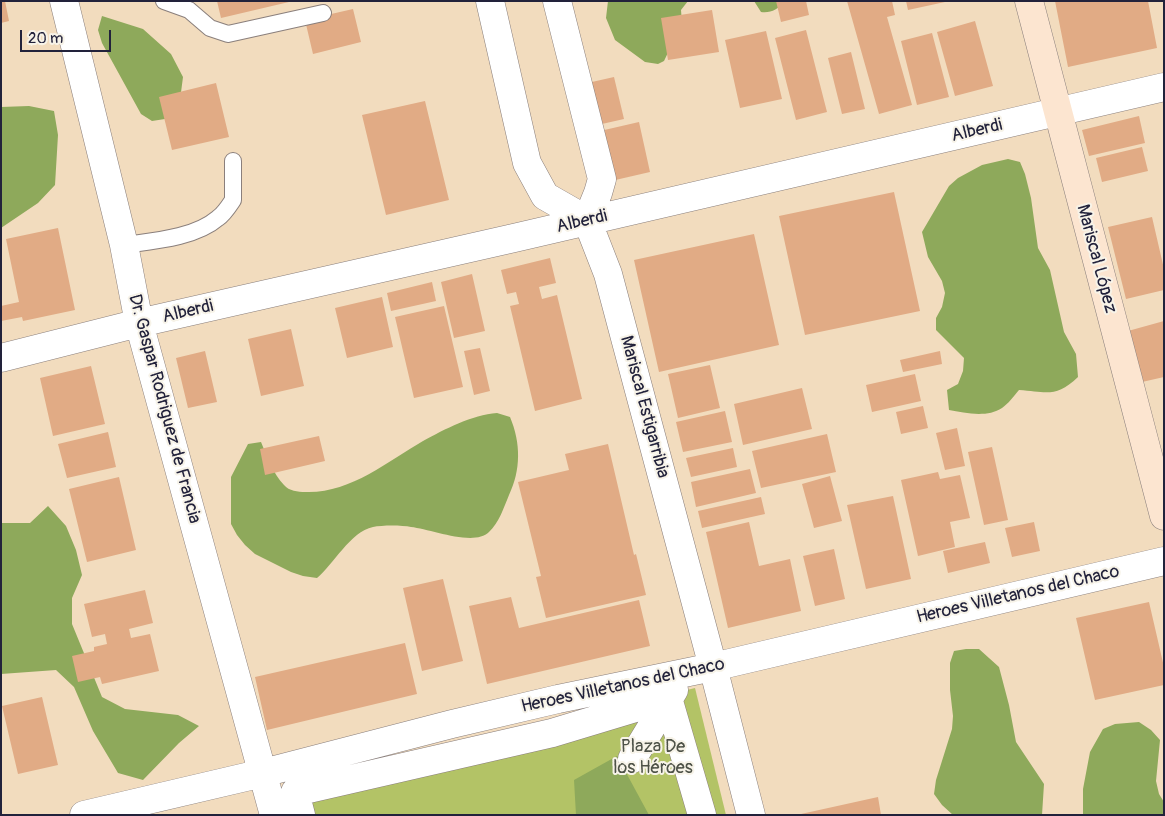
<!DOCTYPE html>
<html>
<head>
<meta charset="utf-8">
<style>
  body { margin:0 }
  #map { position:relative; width:1165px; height:816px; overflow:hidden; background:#f2dcbe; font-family:Pangolin,sans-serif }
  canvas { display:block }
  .frame { position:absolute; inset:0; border:2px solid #22223b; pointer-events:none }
  .scale { position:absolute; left:20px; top:30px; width:91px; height:22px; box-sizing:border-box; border:2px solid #22223b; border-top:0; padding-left:6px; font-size:15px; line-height:18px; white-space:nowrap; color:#22223b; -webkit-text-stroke:4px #f7f3e8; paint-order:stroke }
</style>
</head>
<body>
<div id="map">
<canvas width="1165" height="816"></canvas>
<div class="frame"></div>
<div class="scale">20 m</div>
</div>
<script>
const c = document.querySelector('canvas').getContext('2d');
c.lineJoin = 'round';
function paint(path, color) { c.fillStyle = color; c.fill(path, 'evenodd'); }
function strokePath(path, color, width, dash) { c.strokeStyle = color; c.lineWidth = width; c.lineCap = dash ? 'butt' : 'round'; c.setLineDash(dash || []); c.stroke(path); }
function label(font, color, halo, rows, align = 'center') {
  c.font = font + ' Pangolin,sans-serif'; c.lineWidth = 4; c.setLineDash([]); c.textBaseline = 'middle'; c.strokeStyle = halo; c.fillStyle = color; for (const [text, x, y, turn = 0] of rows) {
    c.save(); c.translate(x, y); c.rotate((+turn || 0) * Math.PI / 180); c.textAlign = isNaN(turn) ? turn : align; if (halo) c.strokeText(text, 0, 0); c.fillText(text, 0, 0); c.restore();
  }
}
const green = new Path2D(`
  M695,688l31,127h-413l-9,-31z`);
const forest = new Path2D(`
  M608,1h80l-7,9 1,13 -18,38 -6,3 -13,-2 -30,-22 -9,-22z
  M754,1h30c-6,9 -13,12 -23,11z
  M102,16l41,13 28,25 12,23 -3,23 -15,19 -13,2 -11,-7 -39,-71 -4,-13z
  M29,106l25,5 4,24 -3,50 -17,18 -37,25v-121z
  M1008,159l12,3 5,12 6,24 7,50 12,22 14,62 12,22 2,23c-22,21 -31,15 -59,13 -5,6 -11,14 -17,18 -15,10 -37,5 -53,2l-2,-20 11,-6 5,-13 1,-13 -28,-28v-12l6,-11 3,-14 -3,-12 -14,-24 -6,-25 27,-46 9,-8 24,-13z
  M497,413l13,4c11,26 11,53 -1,78 -5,12 -10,28 -20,37 -15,15 -58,-3 -78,-5 -9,-2 -29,-2 -38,0 -23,5 -39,37 -56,51l-14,-2 -12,-4 -36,-18 -10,-9 -8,-10 -6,-11v-47l17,-33 13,-2c6,14 12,32 23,43 5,6 14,7 21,7 44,2 82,-30 118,-51 22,-12 49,-26 74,-28z
  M48,506l18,20 10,24 6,25 -10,23v26l30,73 23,12 53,6 21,11 -20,17 -36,37 -25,-7 -25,-42 -19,-44 -18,-17 -55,4v-151h29z
  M966,649h13l20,18 10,38 7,37 28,42 -2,31h-89l-11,-10 -8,-11 2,-14 16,-51 1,-13 -3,-26v-27l4,-12z
  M1139,722l12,8 9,10 -4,41 3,13 5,8v13h-81v-26l7,-37 13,-23 12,-5z
  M617,756l32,59h-73l-2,-35z`);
const building = new Path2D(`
  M1,1h4l4,20 -8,2z
  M217,1h71l1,1 -68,16z
  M776,1h30l3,14 -28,7z
  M847,1h45l3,14 -8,2 25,88 -33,9z
  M906,1h39v1l-37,8z
  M1055,1h93l9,47 -89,19z
  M353,9l8,33 -48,12 -8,-34z
  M712,10l7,42 -51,8 -7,-42z
  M975,21l18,65 -38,10 -18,-64z
  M806,30l21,82 -31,8 -21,-82z
  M766,31l16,68 -42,9 -15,-68z
  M932,33l17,64 -32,8 -16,-64z
  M851,52l14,57 -23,5 -14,-56z
  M614,77l10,42 -31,7 -10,-42z
  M216,83l13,54 -57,13 -13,-53z
  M425,101l24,99 -63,15 -24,-100z
  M1139,116l6,27 -56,13 -7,-26z
  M639,122l11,50 -39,9 -11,-50z
  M1142,147l6,24 -46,11 -6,-24z
  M894,192l26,119 -115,24 -26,-119z
  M1152,217l12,52v21l-38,9 -18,-72z
  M58,228l17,82 -52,11 -1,-4 -21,4v-15l18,-4 -13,-63z
  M754,234l25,111 -120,27 -25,-112z
  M550,258l6,25 -17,4 3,12 15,-4 25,104 -47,12 -25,-105 9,-2 -3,-12 -9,2 -6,-24z
  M472,274l13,57 -31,7 -13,-56z
  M432,282l4,19 -45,10 -4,-18z
  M382,297l11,50 -46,11 -12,-50z
  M444,306l19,81 -49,11 -19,-81z
  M1164,321v56l-22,5 -14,-51z
  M291,329l13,57 -43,10 -13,-57z
  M480,348l10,43 -16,4 -10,-44z
  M205,351l12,51 -29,6 -12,-50z
  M940,351l2,13 -39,8 -3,-12z
  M710,365l10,43 -42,10 -10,-44z
  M91,366l14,58 -52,12 -13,-58z
  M915,374l6,27 -49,11 -6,-27z
  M802,388l10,41 -69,16 -9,-41z
  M923,406l5,22 -27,6 -5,-22z
  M725,411l7,31 -49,10 -7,-30z
  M957,428l8,38 -20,4 -9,-37z
  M108,432l8,35 -49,11 -9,-34z
  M827,434l9,38 -75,16 -9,-37z
  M319,436l6,25 -60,14 -5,-26z
  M608,444l26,111 2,-1 10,41 -100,23 -10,-41 5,-1 -23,-94 51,-12 -4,-16z
  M992,447l16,73 -24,5 -16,-73z
  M733,448l4,19 -46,10 -5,-19z
  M750,469l6,24 -60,14 -5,-25z
  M938,472l2,7 20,-4 10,43 -20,4 5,25 -37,9 -17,-76z
  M830,476l12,45 -28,7 -12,-44z
  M119,477l17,73 -49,12 -18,-73z
  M893,496l18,83 -45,10 -19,-84z
  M761,497l4,17 -63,14 -4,-17z
  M749,522l10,44 31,-7 11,52 -73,17 -22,-96z
  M1034,522l6,29 -28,6 -7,-29z
  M985,542l5,21 -42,10 -5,-22z
  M834,549l11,50 -30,7 -12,-50z
  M443,579l20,82 -41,10 -19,-83z
  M145,590l8,33 -24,6 2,9 19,-4 9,37 -57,13 -2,-7 -22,5 -6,-26 22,-5v-4l13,-3 -2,-10 -13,3 -8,-33z
  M511,597l8,31 120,-28 11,46 -163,38 -18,-78z
  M1149,602l15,65v18l-69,15 -19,-82z
  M405,643l12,51 -150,36 -12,-53z
  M42,697l16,68 -40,9 -16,-68z
  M878,797l3,18h-80v-1z`);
const lane = new Path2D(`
  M164,1l25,9 21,18 18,6 95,-21
  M124,245c29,-4 71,-7 94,-27 6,-4 11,-12 15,-18v-39`);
const street = new Path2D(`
  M64,1l60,244 15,78 135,492
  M490,1l37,162 18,33 42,24
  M557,1l45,178 -4,14 -11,27 21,54 17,64 88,329 38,148
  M1,358l138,-35 375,-85 650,-151
  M632,759l42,-69
  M84,815l179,-42 189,-49 106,-25 155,-32 451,-106
  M301,815l-6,-23 257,-59 116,-35 34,117`);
const secondary = new Path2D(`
  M1029,1l135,515`);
const streetNames = [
  ["Alberdi",977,131,-13],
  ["Alberdi",582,222,-13],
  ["Mariscal López",1096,259,75],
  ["Alberdi",188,312,-13],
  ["Mariscal Estigarribia",644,407,75],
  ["Dr. Gaspar Rodriguez de Francia",164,409,75],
  ["Heroes Villetanos del Chaco",1018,595,-13],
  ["Heroes Villetanos del Chaco",623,686,-12]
];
const parkNames = [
  ["Plaza De",653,747],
  ["los Héroes",653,768]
];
paint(green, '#b3c366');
paint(forest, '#8ea95b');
paint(building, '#e1ab85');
strokePath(lane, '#8a7f7c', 18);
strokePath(street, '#8a7f7c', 29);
strokePath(secondary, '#8a7f7c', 29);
strokePath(lane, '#fff', 16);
strokePath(street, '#fff', 28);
strokePath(secondary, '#fce5d0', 28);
label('18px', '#22223b', '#f7f3e8', streetNames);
label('18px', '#4e5248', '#f7f3e8', parkNames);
</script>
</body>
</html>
